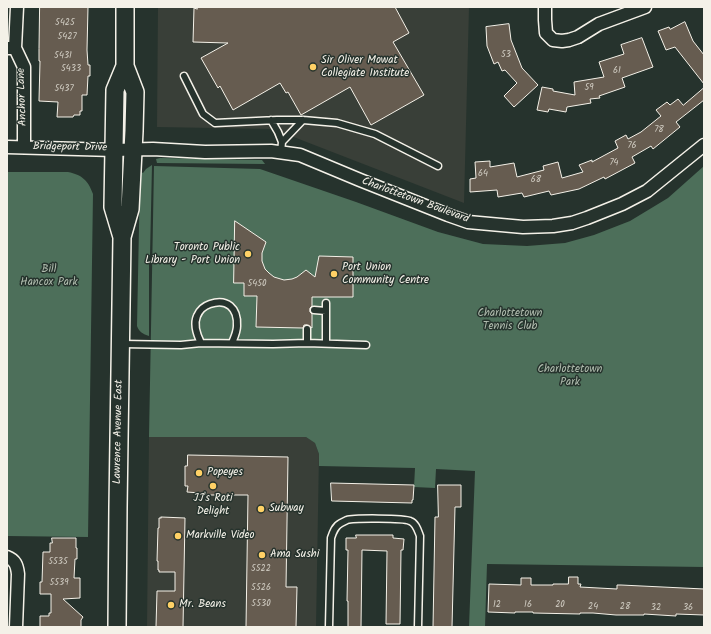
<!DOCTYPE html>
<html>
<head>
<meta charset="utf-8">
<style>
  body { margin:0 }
  #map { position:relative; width:711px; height:634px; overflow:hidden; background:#26332d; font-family:Kalam,sans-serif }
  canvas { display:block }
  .frame { position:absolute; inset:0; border:8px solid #f4f1e8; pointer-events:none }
</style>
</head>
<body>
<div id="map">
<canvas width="711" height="634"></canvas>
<div class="frame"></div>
</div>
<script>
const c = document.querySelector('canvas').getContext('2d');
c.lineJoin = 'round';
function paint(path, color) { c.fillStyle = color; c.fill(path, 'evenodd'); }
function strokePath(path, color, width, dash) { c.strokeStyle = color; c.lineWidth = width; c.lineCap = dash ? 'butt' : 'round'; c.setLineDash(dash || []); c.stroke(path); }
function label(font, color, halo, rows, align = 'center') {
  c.font = font + ' Kalam,sans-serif'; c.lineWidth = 3; c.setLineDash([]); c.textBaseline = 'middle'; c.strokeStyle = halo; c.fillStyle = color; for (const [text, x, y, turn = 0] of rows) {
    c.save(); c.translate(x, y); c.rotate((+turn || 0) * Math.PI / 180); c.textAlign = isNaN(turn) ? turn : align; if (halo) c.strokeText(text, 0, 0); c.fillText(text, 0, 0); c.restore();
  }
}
const built = new Path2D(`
  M158,7h311l-5,196 -191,-74 -116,-2z
  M149,437h157l9,6 4,11 -3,173h-169z`);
const green = new Path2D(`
  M160,158l102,2 3,4 -108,-1 -1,-4z
  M152,165l-2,90h-3v5l2,1v75c-6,-2 -10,-4 -12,-10l3,-149 1,-5 2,1 3,-4z
  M154,166l106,3 96,33 82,30 45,12 44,2 38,-3 29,-8 36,-14 38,-23 36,-32v401l-217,-3 -2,63h-16l6,-156 -39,-2 -1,19 -21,-1 1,-19 -96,-2v-12l-4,-11 -9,-6h-157z
  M7,172h61c14,3 20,8 25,22l-5,343 -81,-1z`);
const building = new Path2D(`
  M40,7h48l-1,43 1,15h2v11h-2l-1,19h-5v16h-2v4h-6l-1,2h-16l1,-15 -19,-1v-1l1,-39h-1v-12z
  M197,7h198l14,26 -16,9 31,53 -53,30 -21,-38 -49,28 -13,-23 -2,1 -6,-10 -47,27 -13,-24 -2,2 -17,-30 27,-15 -35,-1 1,-34 3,1z
  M685,22l8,19 11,14v29l-29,-37 -9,3 -8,-19 11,-4 1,2z
  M509,24l2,16 11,28 16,17 -24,22 -10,-11 13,-13 -12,-13 -3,1 -4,-9 -4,2 -7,-18 -1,-19z
  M642,38l11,29 -31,11 3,9 -26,9 1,2 -10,1 1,4 -24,4 -1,5 -17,-3 -1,3 -11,-2 5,-23 11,2v2l22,4 -1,-13 30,-5 -5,-15 25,-8 -3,-9z
  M704,88v12l-28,22 4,5 -27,22 -2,-3 -19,11 3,6 -30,16 -1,-2 -25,12 -28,6 -2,-4 -25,6 -2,-4 -24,4 -1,-7 -27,2v-13l6,-1 -1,-16 15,-1v6l24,-4 3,14 27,-7 -1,-4 15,-4 4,16 21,-6 -4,-7 13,-5v2l26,-14 -3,-7 11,-6 2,4 13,-7 20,-16 -5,-6 11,-8 3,3 8,-6 5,6z
  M235,221l31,21 -4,11v8l3,8 4,4 5,4 10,3 8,-1 5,-2 9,-7 9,7 4,-21 34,1v40h-41v9l-2,2v4l2,2v14l-5,-3h-3l-1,3 -47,-1 1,-31h-13v-13h-10z
  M188,455l100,2 -2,130h11l-1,40h-50l2,-132h-48v-2l-13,-1 1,-6h-3v-20h2z
  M331,483l83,2 -1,15h-1v3l-80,-2z
  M438,485h23v22h-6l-3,120h-19l2,-110h3z
  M161,517l24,1 -2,109h-27l1,-36h18v-19h-16v-2h-1v-9h-1l1,-33h1v-10h2z
  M356,535h37v3l11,1 -1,11h-2l-1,74h-14l1,-73 -25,-1 -1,77h-13v-26h-1l1,-51h-2v-12h10z
  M52,538h24v10h1v11h-2l-1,19h6v20l-17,1 20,18 -2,3v7h-41v-11h9v-3h2v-19h-11v-12h2l1,-30h7v-9h2z
  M569,577h9v7h3l-1,3 37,2v-4h4l83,4v26l-28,-1v2l-32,-2v1h-28l-23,-2h-13v1l-47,-1v-1h-18v1l-27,-1 1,-28 32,1v-7h10v7h22v-1h15z`);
const service = new Path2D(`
  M184,76l19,38 12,9 62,-3h26l34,3 38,11 63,32
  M271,120l7,12 4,10 -1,10
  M282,142l21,-22
  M314,310l12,1
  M201,343c-4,-8 -8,-18 -4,-27 2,-5 7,-10 13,-12 17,-6 28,4 27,22 0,6 -3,12 -5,17
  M307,343v-14
  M326,343v-40
  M122,344l59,1 20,-2 72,1 34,-1 59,2
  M329,627l2,-89c2,-6 4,-12 10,-15 2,-1 4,-2 6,-3 6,-2 57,-2 63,1 6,2 8,10 10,15l-2,91`);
const minor = new Path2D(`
  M545,7v13l1,13 7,7 9,1 7,-1 9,-3 21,-13 46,-17
  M8,48h7l2,-41
  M15,48l9,19v80
  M7,147l107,3 39,-1 52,3 66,-1 29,4 60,25 88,35 20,7 55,5 30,-1 19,-3 15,-5 35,-14 25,-13 57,-46
  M7,557c8,3 10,8 11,17l-2,53`);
const secondary = new Path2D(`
  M122,237l-9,-30 2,-117 10,-24
  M117,627l1,-120 4,-270 8,-28 4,-78 1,-39 -10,-26v-59`);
const markers = [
  [313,67,4,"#ffd166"],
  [248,254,4,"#ffd166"],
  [334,274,4,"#ffd166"],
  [199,473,4,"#ffd166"],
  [213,486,4,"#ffd166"],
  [261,509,4,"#ffd166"],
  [178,536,4,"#ffd166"],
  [262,555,4,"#ffd166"],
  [171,605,4,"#ffd166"]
];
const numberNames = [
  ["5425",65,23],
  ["5427",67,37],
  ["53",506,55],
  ["5431",63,56],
  ["5433",71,69],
  ["61",617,71],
  ["59",589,88],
  ["5437",64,89],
  ["78",659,130],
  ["76",632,146],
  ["74",614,163],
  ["64",483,174],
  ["68",536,180],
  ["5450",257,284],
  ["5535",58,562],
  ["5522",261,569],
  ["5539",59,583],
  ["5526",261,588],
  ["5530",261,604],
  ["12",497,605],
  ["16",528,605],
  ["20",560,605],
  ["24",593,607],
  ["28",625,607],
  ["32",656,608],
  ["36",688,608]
];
const poiNames = [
  ["Sir Oliver Mowat",321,61],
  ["Collegiate Institute",321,74],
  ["Toronto Public",240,248,"right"],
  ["Library - Port Union",240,261,"right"],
  ["Port Union",342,268],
  ["Community Centre",342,281],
  ["Popeyes",207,473],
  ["JJ's Roti",213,499,"center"],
  ["Delight",213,512,"center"],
  ["Subway",269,509],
  ["Markville Video",186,536],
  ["Ama Sushi",270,555],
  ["Mr. Beans",179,605]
];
const streetNames = [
  ["Anchor Lane",23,97,-92],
  ["Bridgeport Drive",70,148,1],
  ["Charlottetown Boulevard",415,201,20],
  ["Lawrence Avenue East",119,432,-89]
];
const parkNames = [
  ["Bill",49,270],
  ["Hancox Park",49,283],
  ["Charlottetown",510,314],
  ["Tennis Club",510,327],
  ["Charlottetown",570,370],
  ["Park",570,383]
];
paint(built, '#393f38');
paint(green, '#4d6f5a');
paint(building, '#665c50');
strokePath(building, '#f4f1e8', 1);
strokePath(service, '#f4f1e8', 9);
strokePath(minor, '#f4f1e8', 15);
strokePath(secondary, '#f4f1e8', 20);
strokePath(service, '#26332d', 6);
strokePath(minor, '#26332d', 12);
strokePath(secondary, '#26332d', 17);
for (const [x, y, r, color] of markers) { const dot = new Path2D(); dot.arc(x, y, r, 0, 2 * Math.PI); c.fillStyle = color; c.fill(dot); strokePath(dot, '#26332d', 1.5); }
label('9px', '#d0ccc2', null, numberNames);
label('11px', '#f4f1e8', '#26332d', poiNames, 'left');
label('11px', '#f4f1e8', '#26332d', streetNames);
label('11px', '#b1bdaf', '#26332d', parkNames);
</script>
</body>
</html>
